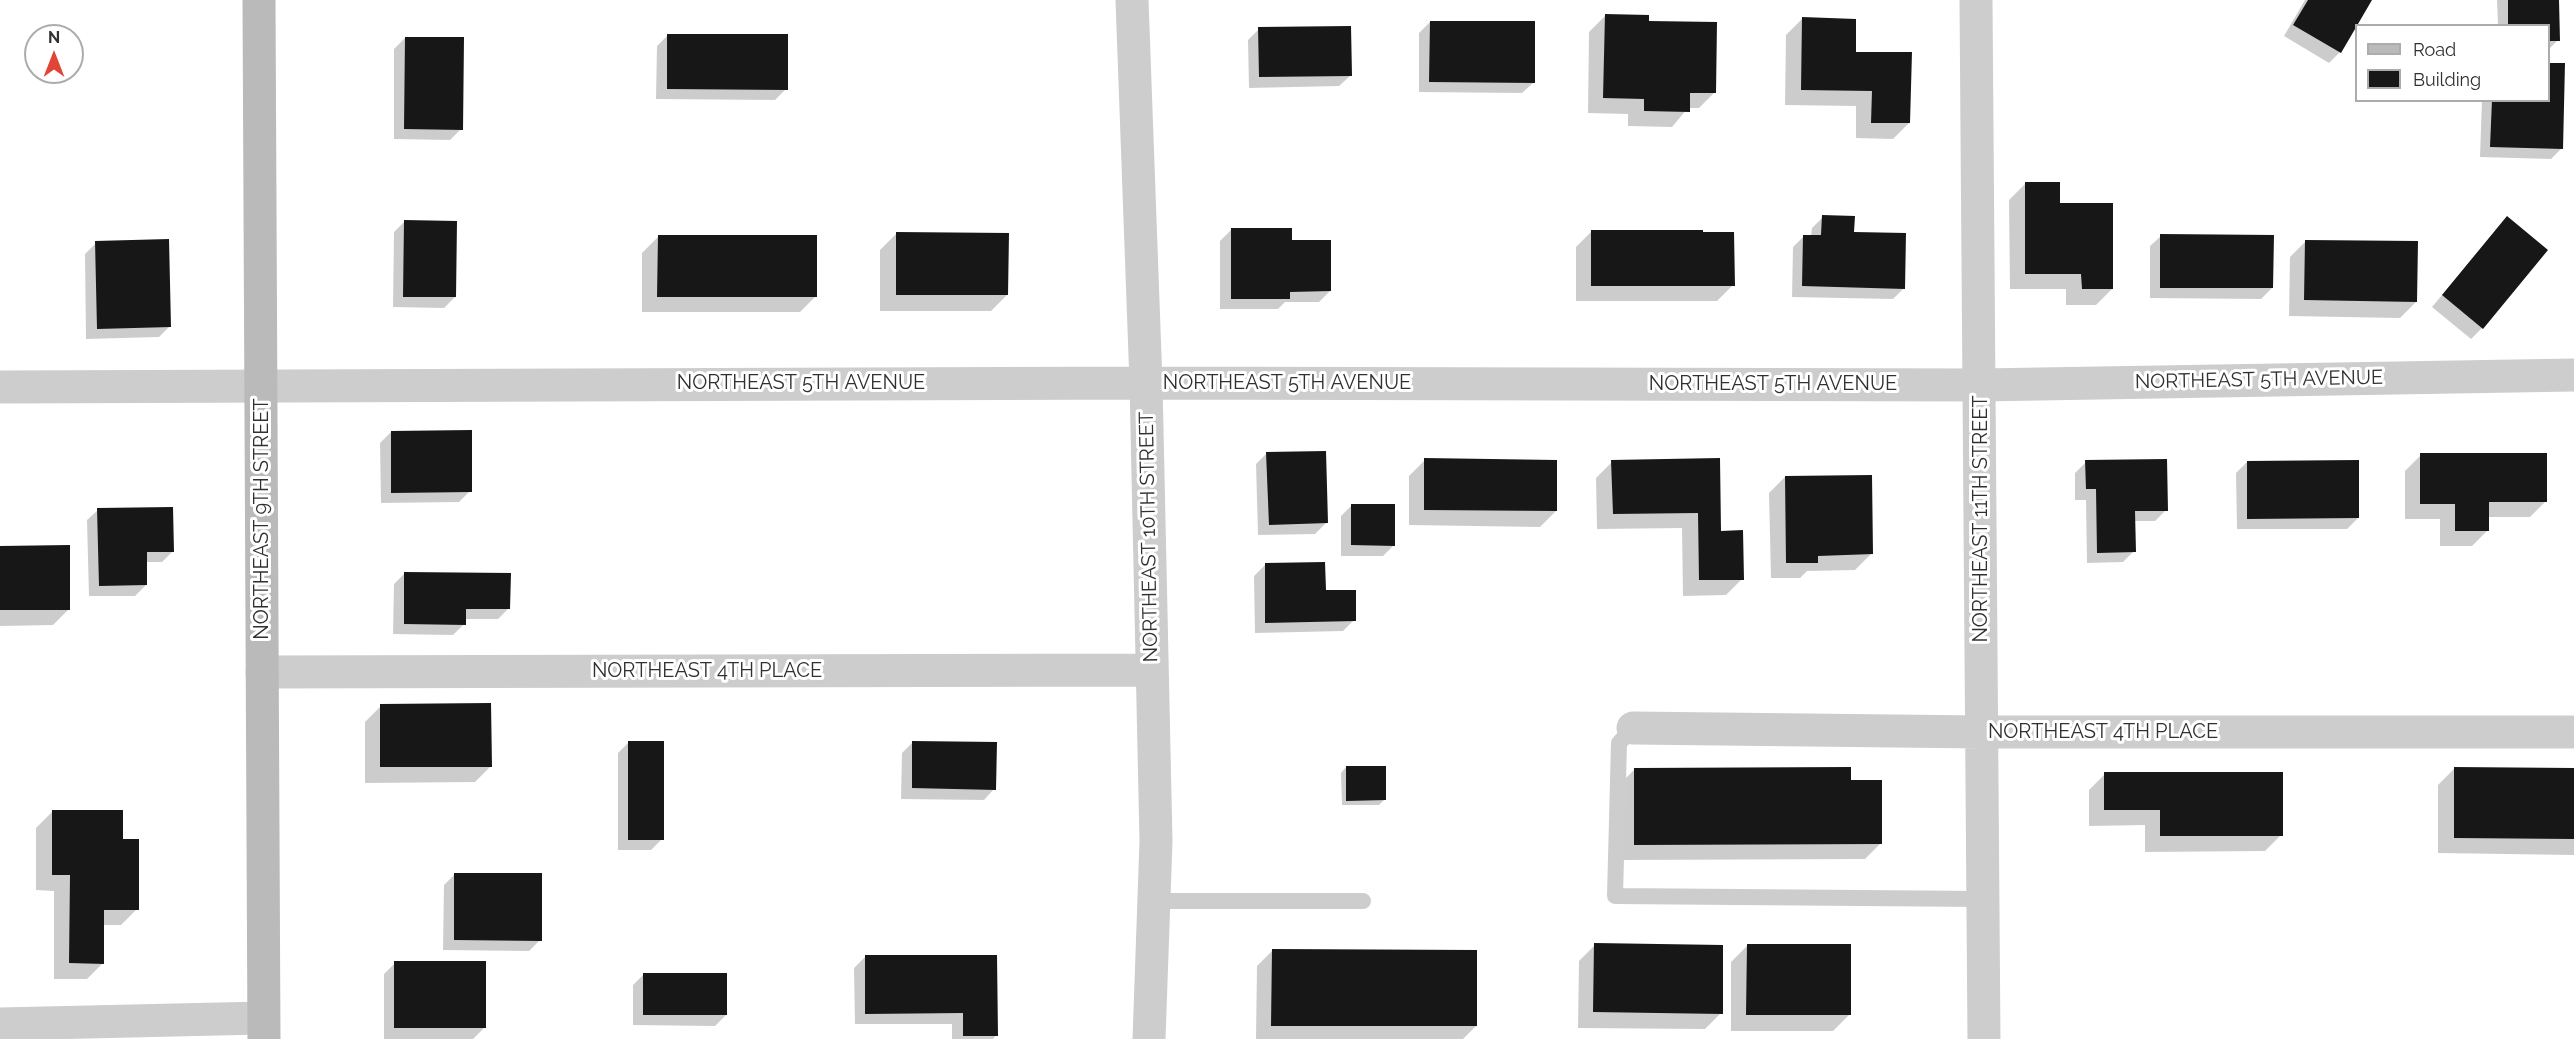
<!DOCTYPE html>
<html>
<head>
<meta charset="utf-8">
<style>
  body { margin:0 }
  #map { position:relative; width:2574px; height:1039px; overflow:hidden; background:#fff; font-family:Raleway,sans-serif }
  canvas { display:block }
  .legend { position:absolute; left:2355px; top:24px; width:195px; height:78px; box-sizing:border-box; background:#fff; border:2px solid #acacac; margin:0; padding:8px 10px; list-style:none; font-size:18px; color:#303030 }
  .legend li { display:flex; align-items:center; gap:12px; height:30px }
  .legend b { width:30px; border:2px solid #acacac }
  .north { position:absolute; left:24px; top:24px; width:60px; height:60px; box-sizing:border-box; background:#fff; border:2px solid #acacac; border-radius:50%; rotate:0deg; font-size:16px; font-weight:700; line-height:24px; text-align:center; color:#303030 }
  .north::after { content:''; display:block; margin:auto; width:21px; height:27px; background:#e14538; clip-path:polygon(50% 0,100% 100%,50% 72%,0 100%) }
</style>
</head>
<body>
<div id="map">
<canvas width="2574" height="1039"></canvas>
<ul class="legend">
<li><b style="height:8px;background:#bababa"></b>Road</li>
<li><b style="height:16px;background:#171717"></b>Building</li>
</ul>
<div class="north">N</div>
</div>
<script>
const c = document.querySelector('canvas').getContext('2d');
c.lineJoin = 'round';
function paint(path, color) { c.fillStyle = color; c.fill(path, 'evenodd'); }
function strokePath(path, color, width, dash) { c.strokeStyle = color; c.lineWidth = width; c.lineCap = dash ? 'butt' : 'round'; c.setLineDash(dash || []); c.stroke(path); }
function label(font, color, halo, rows, align = 'center') {
  c.font = font + ' Raleway,sans-serif'; c.lineWidth = 6; c.setLineDash([]); c.textBaseline = 'middle'; c.strokeStyle = halo; c.fillStyle = color; for (const [text, x, y, turn = 0] of rows) {
    c.save(); c.translate(x, y); c.rotate((+turn || 0) * Math.PI / 180); c.textAlign = isNaN(turn) ? turn : align; if (halo) c.strokeText(text, 0, 0); c.fillText(text, 0, 0); c.restore();
  }
}
const shadow = new Path2D(`
  M2305,0h65l-30,52 -11,11 -45,-27z
  M2497,0h61v40l-10,10v-24h-50z
  M1605,16l110,76 -16,16h-11l-16,19 -44,-1v-12l-40,-1 1,-81z
  M1802,19l52,34 55,70 -16,16 -37,-1v-32l-71,-1 1,-70z
  M1430,22l103,61 -11,10 -103,-1v-59z
  M1259,29l91,47 -11,10 -90,2 -1,-48z
  M668,35l118,54 -11,11 -119,-1 1,-53z
  M405,38l56,91 -11,11 -56,-1v-90z
  M2482,100h66l14,48 -11,11 -71,-2z
  M2025,184l34,21 53,84 -16,16h-30v-16h-56l-1,-89z
  M1823,217l30,17 51,54 -11,11 -101,-2 1,-50 11,-11h7l1,-8z
  M405,221l50,76 -11,11 -51,-1 1,-75z
  M2497,229l-15,99 -11,11 -39,-32z
  M1231,230l59,12 40,49 -11,11h-34l-7,7h-58v-68z
  M1592,231l110,3 31,51 -16,16h-141v-54z
  M896,234l111,61 -16,16h-111v-61z
  M2161,236l111,52 -11,11 -111,-1v-52z
  M658,237l158,59 -16,16h-158v-59z
  M2306,241l110,61 -16,16 -111,-2 1,-59z
  M96,243l74,83 -11,11 -73,2 -1,-85z
  M391,432l79,59 -11,11 -78,1 -1,-60z
  M1267,453l59,70 -11,11 -57,1 -2,-71z
  M2421,455l125,46 -16,16h-42v13l-16,16h-32v-27h-35v-48z
  M1425,460l131,51 -16,16 -131,-2v-49z
  M1718,460l1,72 23,47 -16,16 -43,1 -1,-68 -85,1 -1,-51 16,-16z
  M2086,462l80,48 -11,11h-21v30l-11,11 -36,1 -1,-63h-11v-27z
  M2247,462l111,56 -11,11h-110l-1,-56z
  M1785,477l86,77 -16,16 -48,1 -7,7h-29l-2,-85z
  M1352,505l42,40 -11,11h-42v-40z
  M98,510l75,41 -11,11h-16v23l-11,11h-46l-2,-76z
  M0,547l69,62 -16,16 -53,1z
  M1265,565l59,26 30,29 -11,11 -88,2 -1,-57z
  M405,573l104,35 -11,11h-34v5l-11,11 -60,-1 1,-50z
  M381,706l110,60 -16,16 -110,1v-61z
  M629,742l33,97 -11,11h-33v-97z
  M913,742l81,47 -10,11 -83,-1 1,-46z
  M1346,767l39,32 -6,6h-37l-1,-32z
  M1635,769l215,13 31,61 -16,16 -246,1v-75z
  M2454,769l120,1v85l-136,-2v-68z
  M2105,774l176,61 -16,16 -120,1v-27l-56,1v-36z
  M52,812l70,29 15,68 -16,16h-18v38l-16,16h-33v-88l-18,-1v-62z
  M455,874l85,66 -11,11 -86,-1 1,-65z
  M1595,945l126,68 -16,16 -127,-1 1,-67z
  M1747,946l102,69 -16,16h-102v-69z
  M1273,950l203,76 -13,13h-207l1,-73z
  M996,956v79l-3,4h-41v-15h-97l-1,-56 11,-11z
  M395,963l89,65 -11,11h-89v-65z
  M644,974l82,41 -11,11 -82,-1v-40z`);
const building = new Path2D(`
  M2308,0h64l-31,53 -48,-28z
  M2508,0h51l1,41h-12v-15h-40z
  M1605,14l44,1v6l68,1 -1,71h-26v19l-46,-1v-12l-41,-1z
  M1802,17l54,2v33h56l-2,71h-39l1,-32 -71,-1z
  M1430,21h105v62l-106,-1z
  M1351,26l1,50 -93,1 -1,-50z
  M667,34h121v56l-121,-1z
  M405,37h59l-1,93 -59,-1z
  M2548,63h17l-2,86 -73,-2 2,-47h56z
  M2025,182h35v21h53v86h-31l-1,-15h-56z
  M1822,215l33,1 -1,16 52,1 -1,56 -103,-3 1,-51h18z
  M2507,216l41,34 -65,79 -41,-34z
  M404,220l53,1 -1,76h-53z
  M1231,228h61v12h39v51l-41,1v7h-59z
  M1591,230h112v2h31l1,54h-144z
  M896,232l113,1 -1,62h-112z
  M2160,234l114,1 -1,53h-113z
  M658,235h159v62h-160z
  M169,239l2,88 -74,2 -2,-88z
  M2305,240l113,1 -1,61 -113,-2z
  M472,430v62l-81,1v-62z
  M1326,451l2,72 -59,2 -3,-73z
  M2420,453h127v49h-58v29h-34v-27h-35z
  M1424,458l133,2v51l-133,-1z
  M1720,458l1,73 22,-1 1,50h-45l-1,-67 -85,1 -2,-54z
  M2167,459l1,52h-33l1,41 -39,1 -1,-64h-10l-1,-29z
  M2359,460v58l-112,1v-58z
  M1872,475l1,79 -55,2v7h-32l-1,-87z
  M1351,504h44v42l-44,-1z
  M173,507l1,45h-27v33l-48,1 -2,-78z
  M70,545v65h-70v-64z
  M1325,562l1,28h30v31l-91,2v-60z
  M404,572l107,1 -1,36h-44v16l-62,-1z
  M491,703l1,64h-112v-63z
  M628,741h36v99h-36z
  M912,741l85,1 -1,48 -84,-2z
  M1346,766h40v34l-40,1z
  M1851,767v13h31v64l-248,1v-77z
  M2454,767l120,1v71l-120,-1z
  M2104,772h179v64h-123v-26h-56z
  M52,810h71v29h16v71h-35v54l-35,-1 1,-88h-18z
  M454,873h88v68l-88,-1z
  M1594,943l129,2v69l-130,-2z
  M1747,944h104v71h-105z
  M1272,949l205,1v76h-206z
  M865,955h132l1,81h-35v-23l-98,1z
  M394,961h92v67h-92z
  M643,973h84v42h-84z`);
const lane = new Path2D(`
  M1633,728l-14,15 -4,153 368,3
  M1154,901h209`);
const street = new Path2D(`
  M1132,0l14,383 10,458 -7,198
  M1976,0l8,1039
  M0,387l1146,-4 834,2 594,-10
  M262,672l889,-2
  M1633,728l349,4h592
  M0,1024l263,-6`);
const secondary = new Path2D(`
  M259,0l5,1039`);
const streetNames = [
  ["NORTHEAST 5TH AVENUE",2259,380,-1],
  ["NORTHEAST 5TH AVENUE",801,383],
  ["NORTHEAST 5TH AVENUE",1287,383],
  ["NORTHEAST 5TH AVENUE",1773,384],
  ["NORTHEAST 9TH STREET",262,519,-90],
  ["NORTHEAST 11TH STREET",1981,519,-90],
  ["NORTHEAST 10TH STREET",1149,537,-91],
  ["NORTHEAST 4TH PLACE",707,671],
  ["NORTHEAST 4TH PLACE",2103,732]
];
paint(shadow, '#0003');
paint(building, '#171717');
strokePath(lane, '#cdcdcd', 16);
strokePath(street, '#cdcdcd', 33);
strokePath(secondary, '#bababa', 33);
label('20px', '#303030', '#fff', streetNames);
</script>
</body>
</html>
